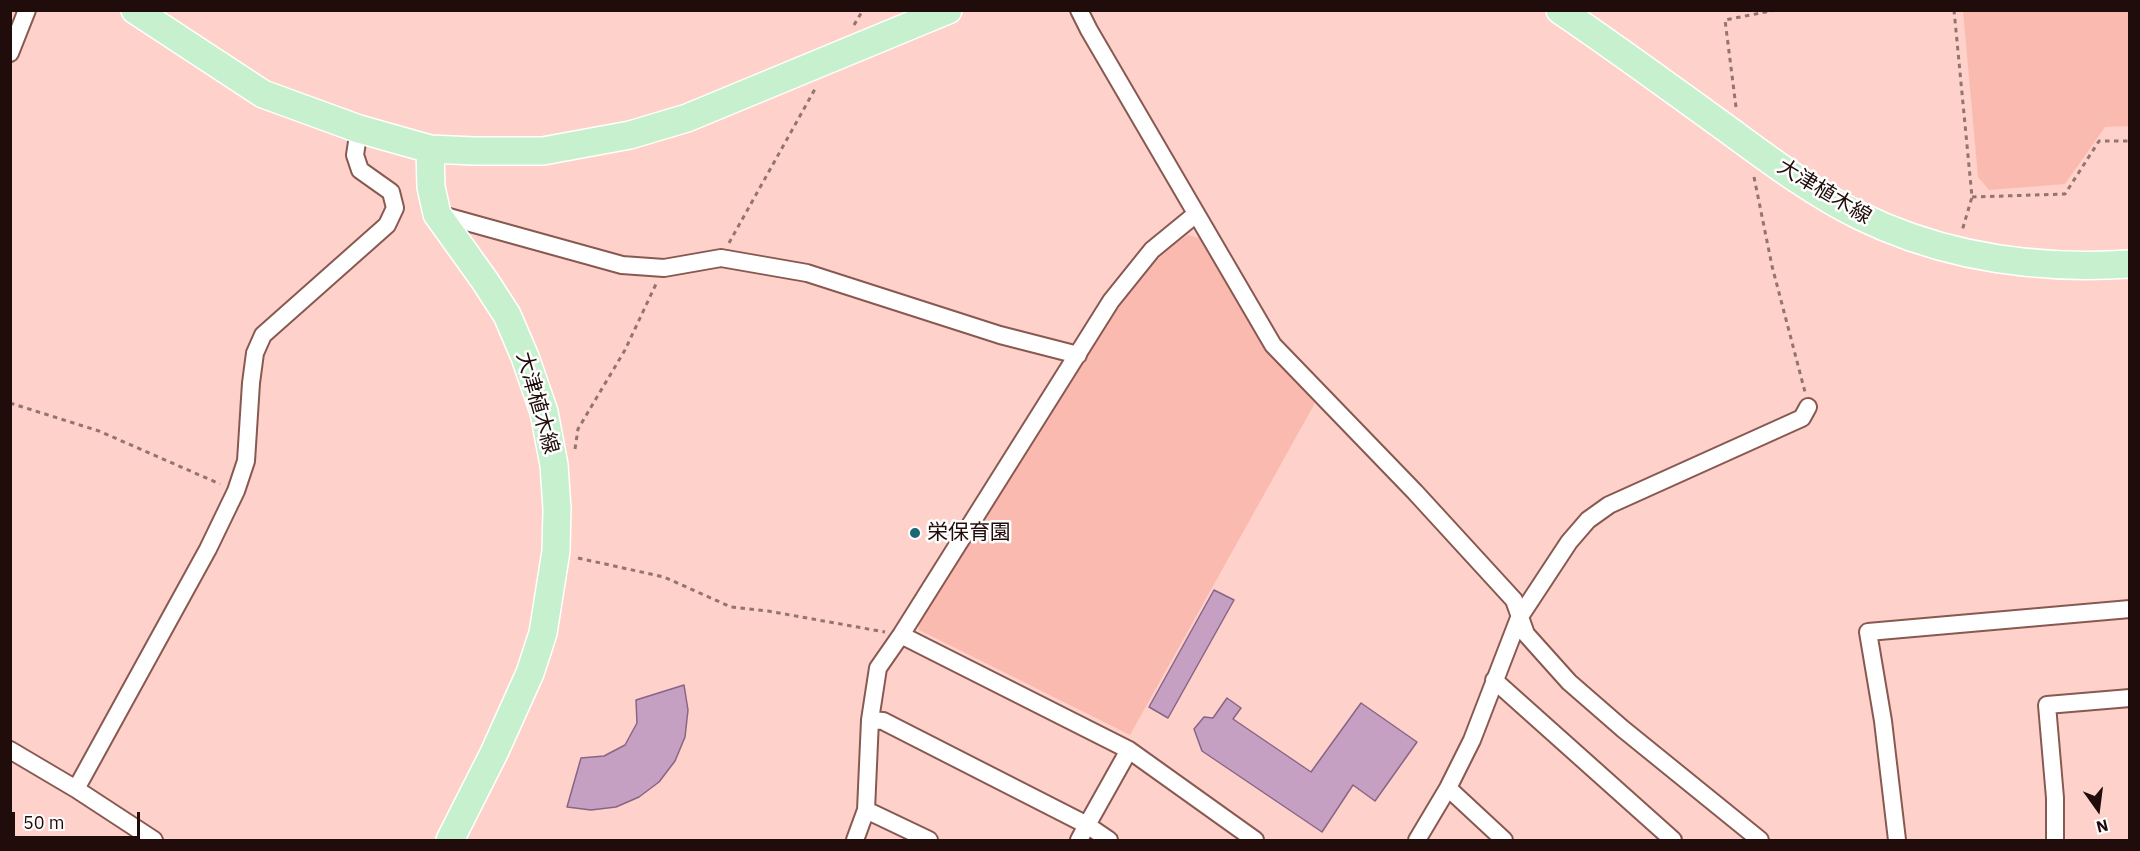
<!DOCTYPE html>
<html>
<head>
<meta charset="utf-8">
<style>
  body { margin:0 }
  #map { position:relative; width:2140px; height:851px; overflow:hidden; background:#fed1ca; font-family:"IBM Plex Sans",sans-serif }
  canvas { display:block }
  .frame { position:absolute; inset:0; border:12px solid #200d0b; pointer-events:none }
  .north { position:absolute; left:2068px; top:779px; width:60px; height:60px; -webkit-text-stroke:4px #fefefe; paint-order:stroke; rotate:166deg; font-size:16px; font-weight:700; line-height:24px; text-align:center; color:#200d0b }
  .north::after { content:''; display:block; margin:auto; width:21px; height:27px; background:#200d0b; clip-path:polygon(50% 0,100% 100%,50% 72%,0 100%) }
  .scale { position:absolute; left:12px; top:812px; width:128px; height:27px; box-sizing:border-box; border:3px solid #200d0b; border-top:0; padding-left:8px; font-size:18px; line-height:21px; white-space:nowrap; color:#200d0b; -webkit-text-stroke:4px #fefefe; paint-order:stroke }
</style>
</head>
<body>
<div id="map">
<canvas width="2140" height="851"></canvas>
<div class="frame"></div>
<div class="north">N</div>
<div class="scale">50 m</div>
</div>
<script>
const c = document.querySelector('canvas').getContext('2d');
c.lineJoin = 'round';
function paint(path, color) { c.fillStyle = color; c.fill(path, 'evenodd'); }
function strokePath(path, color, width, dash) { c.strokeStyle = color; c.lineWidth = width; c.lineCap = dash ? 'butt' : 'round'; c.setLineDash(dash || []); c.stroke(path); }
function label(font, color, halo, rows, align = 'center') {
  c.font = font + ' "IBM Plex Sans","Noto Sans JP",sans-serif'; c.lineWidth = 5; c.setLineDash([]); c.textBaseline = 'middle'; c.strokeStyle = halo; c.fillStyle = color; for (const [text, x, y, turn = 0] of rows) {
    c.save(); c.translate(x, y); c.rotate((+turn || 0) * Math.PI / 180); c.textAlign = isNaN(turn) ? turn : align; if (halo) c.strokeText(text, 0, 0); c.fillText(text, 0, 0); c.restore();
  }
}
const green = new Path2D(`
  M1963,11h166v115l-24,1 -40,57 -76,6 -11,-13z
  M1188,235l15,4 63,110 49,54 -185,332 -211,-105v-9l201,-316 37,-51z`);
const building = new Path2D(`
  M1214,590l20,10 -66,118 -19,-11z
  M684,685l4,25 -3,27 -10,24 -16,21 -20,15 -23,10 -25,3 -24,-3 14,-49 23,-2 21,-11 12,-22 -1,-23z
  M1227,698l14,10 -8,11 78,53 50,-69 56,39 -42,59 -22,-16 -31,47 -120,-81 -8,-22 10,-12 9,1z`);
const path = new Path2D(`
  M1954,10l18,187 -10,34
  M854,25l9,-15
  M1736,107l-11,-87 51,-10
  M1754,177l18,89 33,126
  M1972,197l93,-3 34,-53h31
  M729,243l86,-154
  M10,403l89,28 121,53
  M575,449l3,-20 47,-79 31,-66
  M578,558l86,19 67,30 37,4 117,21`);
const minor = new Path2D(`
  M1079,10l10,20 184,315 142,147 99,108 12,34 43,48 54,47 137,111
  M10,53l17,-43
  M438,214l184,51 42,3 57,-10 86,15 193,62 78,20
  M901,635l228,115 126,90
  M1494,680l179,160
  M870,720l13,1 204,104 42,-75
  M10,750l66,39 78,51
  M1448,788l56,52
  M76,789l132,-240 28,-58 10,-30 5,-78 4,-30 8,-18 124,-110 8,-17 -4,-16 -31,-22 -5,-15 4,-26
  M866,810l63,30
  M855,840l11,-30 4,-90 8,-52 23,-33 210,-334 41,-51 44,-36
  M1079,840l8,-15 22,15
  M1417,840l31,-52 24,-48 47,-122 50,-76 19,-22 21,-15 193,-87 6,-11
  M1897,840l-14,-119 -15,-89 262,-23
  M2055,840v-42l-8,-93 83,-7`);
const primary = new Path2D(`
  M135,10l128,84 96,35 71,20 44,2h69l87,-16 57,-17 261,-108
  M1560,10c56,38 109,77 163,116 44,32 88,66 137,90 84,41 177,54 270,48
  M430,149l1,38 6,27 48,67 22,34 18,42 19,55 10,53 3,44 -1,42 -13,82 -13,40 -36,80 -44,87`);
const markers = [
  [915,533,6,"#1c6771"]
];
const streetNames = [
  ["大津植木線",1824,192,31],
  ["大津植木線",537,403,74]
];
const poiNames = [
  ["栄保育園",927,533]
];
paint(green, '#fbbab0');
paint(building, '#c5a0c2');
strokePath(building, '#886585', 1.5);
strokePath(minor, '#885951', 20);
strokePath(primary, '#fff', 30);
strokePath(path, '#94746f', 3, [4.5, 4.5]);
strokePath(minor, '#fff', 16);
strokePath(primary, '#c7f0ce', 27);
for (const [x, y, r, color] of markers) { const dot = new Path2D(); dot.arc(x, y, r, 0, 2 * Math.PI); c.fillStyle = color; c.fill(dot); strokePath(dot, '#fefefe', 2); }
label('21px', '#200d0b', '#fefefe', streetNames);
label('21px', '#200d0b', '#fefefe', poiNames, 'left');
</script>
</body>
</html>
